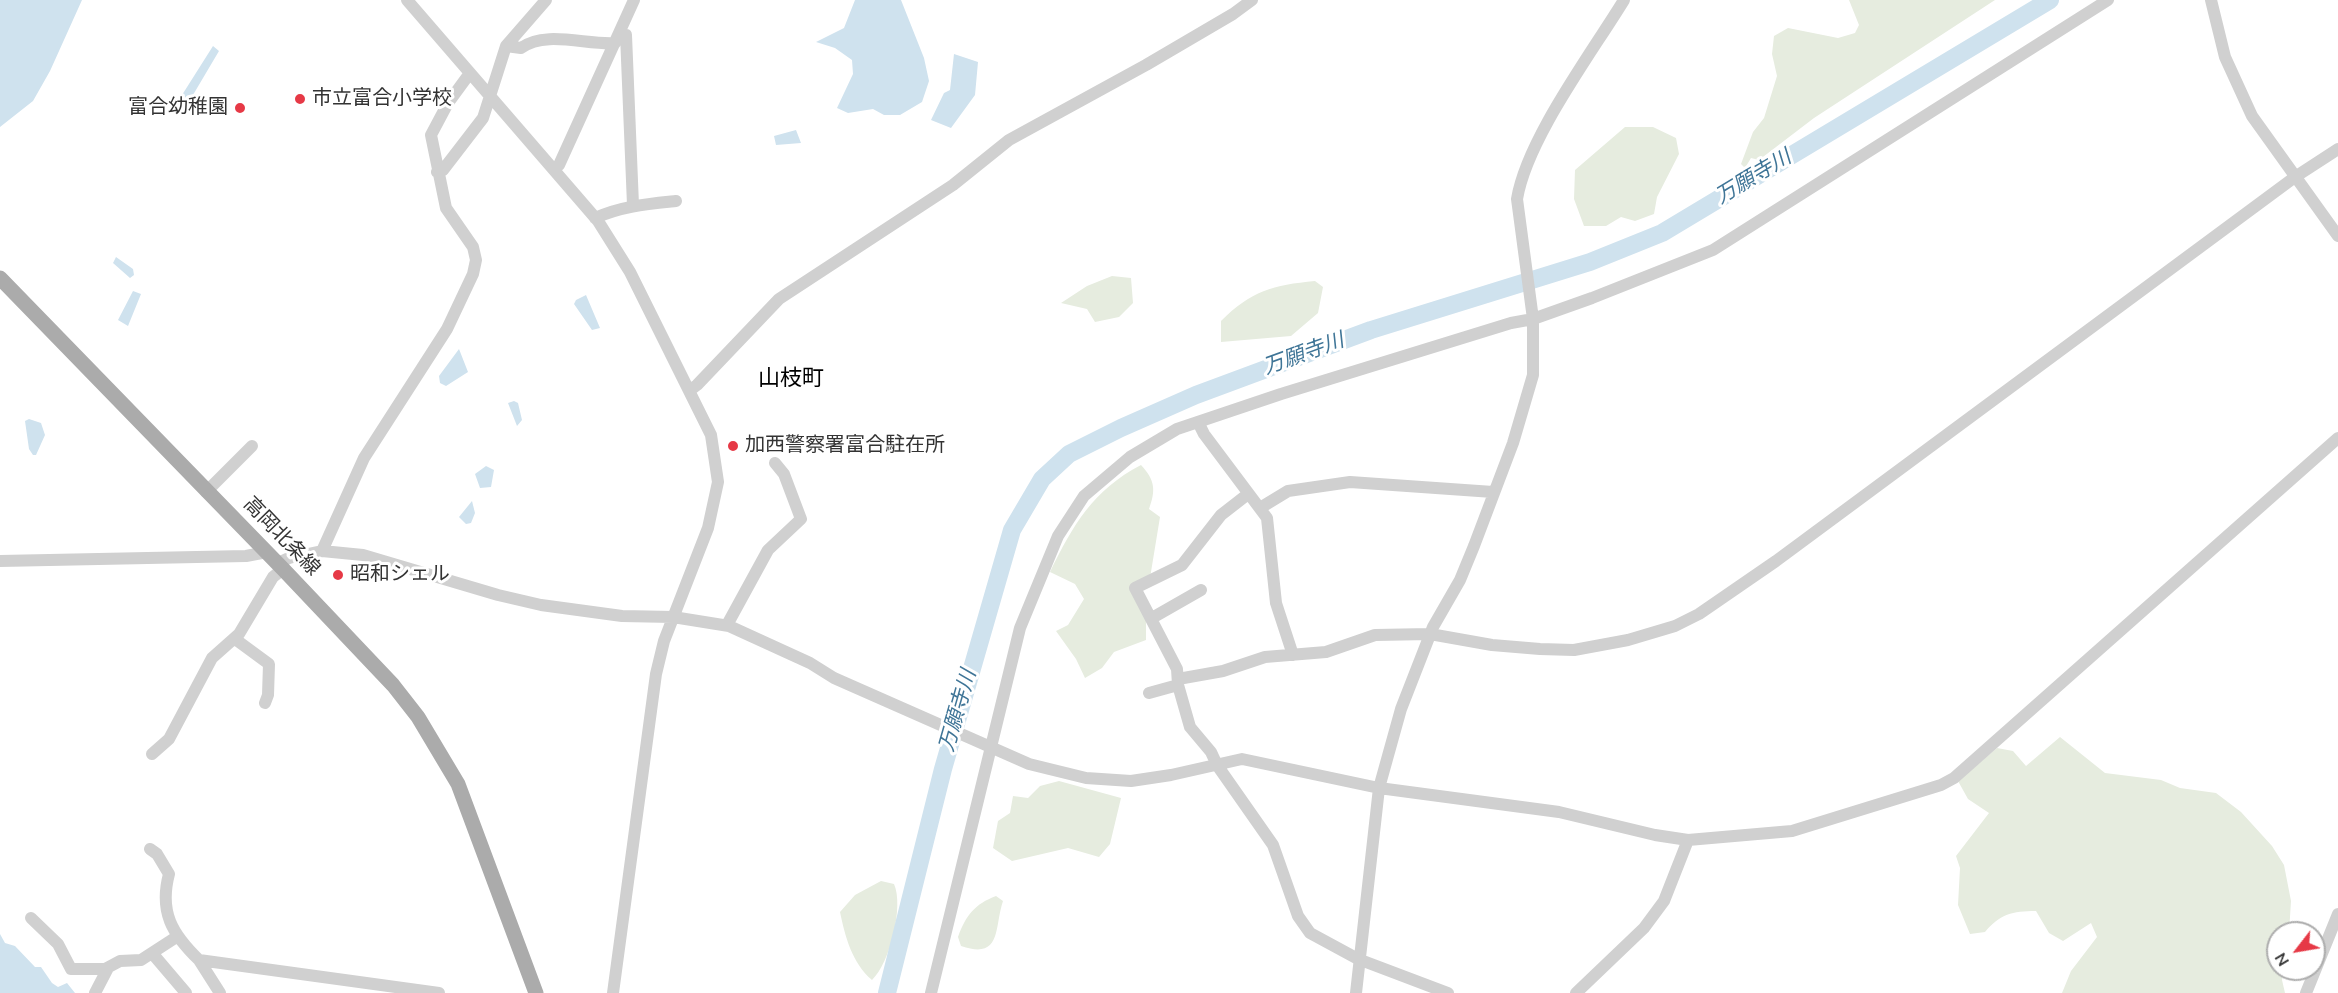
<!DOCTYPE html>
<html>
<head>
<meta charset="utf-8">
<style>
  body { margin:0 }
  #map { position:relative; width:2338px; height:993px; overflow:hidden; background:#fff; font-family:"Nunito Sans",sans-serif }
  canvas { display:block }
  .north { position:absolute; left:2266px; top:921px; width:60px; height:60px; box-sizing:border-box; background:#fff; border:2px solid #adadad; border-radius:50%; rotate:239deg; font-size:16px; font-weight:700; line-height:24px; text-align:center; color:#333 }
  .north::after { content:''; display:block; margin:auto; width:21px; height:27px; background:#e63946; clip-path:polygon(50% 0,100% 100%,50% 72%,0 100%) }
</style>
</head>
<body>
<div id="map">
<canvas width="2338" height="993"></canvas>
<div class="north">N</div>
</div>
<script>
const c = document.querySelector('canvas').getContext('2d');
c.lineJoin = 'round';
function paint(path, color) { c.fillStyle = color; c.fill(path, 'evenodd'); }
function strokePath(path, color, width, dash) { c.strokeStyle = color; c.lineWidth = width; c.lineCap = dash ? 'butt' : 'round'; c.setLineDash(dash || []); c.stroke(path); }
function label(font, color, halo, rows, align = 'center') {
  c.font = font + ' "Nunito Sans","Noto Sans JP",sans-serif'; c.lineWidth = 6; c.setLineDash([]); c.textBaseline = 'middle'; c.strokeStyle = halo; c.fillStyle = color; for (const [text, x, y, turn = 0] of rows) {
    c.save(); c.translate(x, y); c.rotate((+turn || 0) * Math.PI / 180); c.textAlign = isNaN(turn) ? turn : align; if (halo) c.strokeText(text, 0, 0); c.fillText(text, 0, 0); c.restore();
  }
}
const green = new Path2D(`
  M1849,0h146l-181,118 -55,42 -8,-2 -6,10 -4,-4 12,-32 11,-14 13,-42 -5,-22 2,-18 14,-8 50,10 17,-5 4,-8z
  M1625,127h28l23,11 3,16 -22,43 -3,17 -19,7 -14,-4 -15,9h-22l-10,-27 1,-29z
  M1112,276l19,2 2,25 -14,14 -24,5 -8,-13 -26,-6 26,-17z
  M1315,281l8,6 -5,26 -27,23 -70,6v-21c30,-30 52,-36 94,-40z
  M1141,465c14,15 15,25 8,44l11,8 -10,61 -20,9 16,30v23l-32,12 -12,16 -17,10 -9,-19 -20,-28 12,-6 16,-26 -9,-15 -25,-12c23,-47 43,-82 91,-107z
  M2060,737l45,36 56,7 19,8 36,5 25,19 31,34 12,19 7,36 -2,32h-11v36h6l-2,11 3,13h-223l9,-22 26,-34 -6,-14 -28,18 -14,-8 -13,-22c-24,0 -36,3 -51,21l-15,2 -12,-29 2,-37 -4,-12 33,-43 -21,-14 -10,-18 39,-33 16,3 13,15z
  M1059,781l62,17 -11,46 -11,13 -31,-9 -56,13 -19,-13 5,-27 12,-8 3,-17 15,2 12,-12z
  M881,881l13,3c10,22 -4,79 -22,96 -20,-17 -27,-44 -32,-68l15,-17z
  M996,896l7,5c-9,27 -1,59 -42,45l-3,-9c8,-22 17,-33 38,-41z`);
const water = new Path2D(`
  M0,0h82l-32,71 -17,30 -33,26z
  M855,0h46l23,58 5,23 -7,21 -22,13h-16l-11,-6 -25,4 -11,-5 16,-34 -1,-14 -17,-12 -19,-6 28,-14z
  M213,46l6,5 -29,49h-7l-1,-5z
  M954,54l24,8 -3,33 -24,33 -20,-8 13,-27 6,-3z
  M796,130l5,13 -25,2 -2,-9z
  M116,257l17,12 1,6 -4,3 -17,-15z
  M133,291l8,3 -13,32 -10,-6z
  M586,295l14,33 -8,2 -18,-26 2,-4z
  M459,349l9,23 -22,14 -6,-3 -1,-7z
  M514,401l4,2 4,17 -5,6 -9,-23z
  M29,419l12,4 4,12 -9,20h-3l-4,-6 -4,-28z
  M486,466l8,4 -3,17 -11,1 -5,-14z
  M472,501l3,12 -4,10 -5,1 -7,-7z
  M0,934l5,9 10,3 20,21h6l11,16 6,4 9,-4 8,10h-75z`);
const river = new Path2D(`
  M887,993l56,-224 69,-239 30,-51 27,-25 52,-26 75,-33 175,-65 219,-68 72,-29 388,-233`);
const minor = new Path2D(`
  M407,0l191,221 32,51 81,163 7,47 -10,46 -44,113 -8,33 -43,319
  M2211,0l14,57 27,59 86,120
  M619,34l7,1 7,170
  M506,46l15,2c24,-18 65,-3 94,-5
  M555,168l4,-3 75,-165
  M437,172l6,-2 40,-52 23,-72 40,-46
  M595,218c27,-12 52,-14 81,-17
  M689,391l8,-6 82,-86 174,-114 56,-45 137,-75 87,-51 19,-14
  M1198,422l6,12 63,84 9,85 17,52
  M206,492l46,-46
  M1248,494l-27,21 -39,50 -47,23 42,81 1,16 12,42 21,25 6,13 56,80 25,71 12,17 48,26 90,34
  M1260,508l28,-17 62,-9 143,10
  M322,551l42,-93 83,-129 26,-55 3,-14 -3,-13 -27,-39 -15,-73 17,-32 22,-30
  M0,561l246,-5 21,-4
  M278,563l11,-5 33,-7 41,4 135,40 43,10 81,11 51,1 56,9 81,37 24,15 195,86 57,14 45,3 40,-6 71,-16 137,29 180,24 96,23 33,5 104,-9 149,-46 13,-7 384,-340
  M1152,618l49,-28
  M727,625l41,-75 33,-31 -17,-45 -9,-11
  M235,639l34,25 -1,31 -3,8
  M1178,679l45,-8 42,-14 61,-5 49,-17 55,-1 62,11 48,4 34,1 54,-10 47,-14 24,-12 77,-53 519,-384 43,-28
  M1149,693l29,-8
  M152,754l17,-15 43,-81 27,-24 34,-57 10,-8
  M150,849l7,5 12,20c-10,38 3,60 30,86l240,33
  M31,918l27,26 13,25h34l15,-8 21,-1 37,-24
  M152,953l34,40
  M199,960l21,33
  M95,993l13,-25
  M931,993l89,-365 38,-92 26,-40 46,-39 47,-28 104,-35 230,-71 22,-4 59,-21 121,-48 395,-250
  M1356,993l23,-205 22,-79 32,-82 27,-47 14,-34 39,-103 20,-68v-56l-16,-120c10,-60 74,-145 107,-199
  M1576,993l68,-65 20,-27 24,-61
  M2306,993l32,-79`);
const major = new Path2D(`
  M0,278l283,291 110,116 25,32 40,67 78,209`);
const markers = [
  [300,99,6,"#e63946"],
  [240,108,6,"#e63946"],
  [733,446,6,"#e63946"],
  [338,575,6,"#e63946"]
];
const poiNames = [
  ["市立富合小学校",312,99],
  ["富合幼稚園",228,108,"right"],
  ["加西警察署富合駐在所",745,446],
  ["昭和シェル",350,575]
];
const streetNames = [
  ["高岡北条線",281,537,46]
];
const waterNames = [
  ["万願寺川",1754,178,-31],
  ["万願寺川",1304,355,-20],
  ["万願寺川",959,711,-74]
];
const quarterNames = [
  ["山枝町",791,380]
];
paint(green, '#e6ecdf');
paint(water, '#cfe2ee');
strokePath(river, '#cfe2ee', 18);
strokePath(minor, '#d0d0d0', 12);
strokePath(major, '#ababab', 15);
for (const [x, y, r, color] of markers) { const dot = new Path2D(); dot.arc(x, y, r, 0, 2 * Math.PI); c.fillStyle = color; c.fill(dot); strokePath(dot, '#fff', 2); }
label('20px', '#333', '#fff', poiNames, 'left');
label('20px', '#333', '#fff', streetNames);
label('italic 21px', '#3f7597', '#fff', waterNames);
label('22px', '#000', '#fff', quarterNames);
</script>
</body>
</html>
